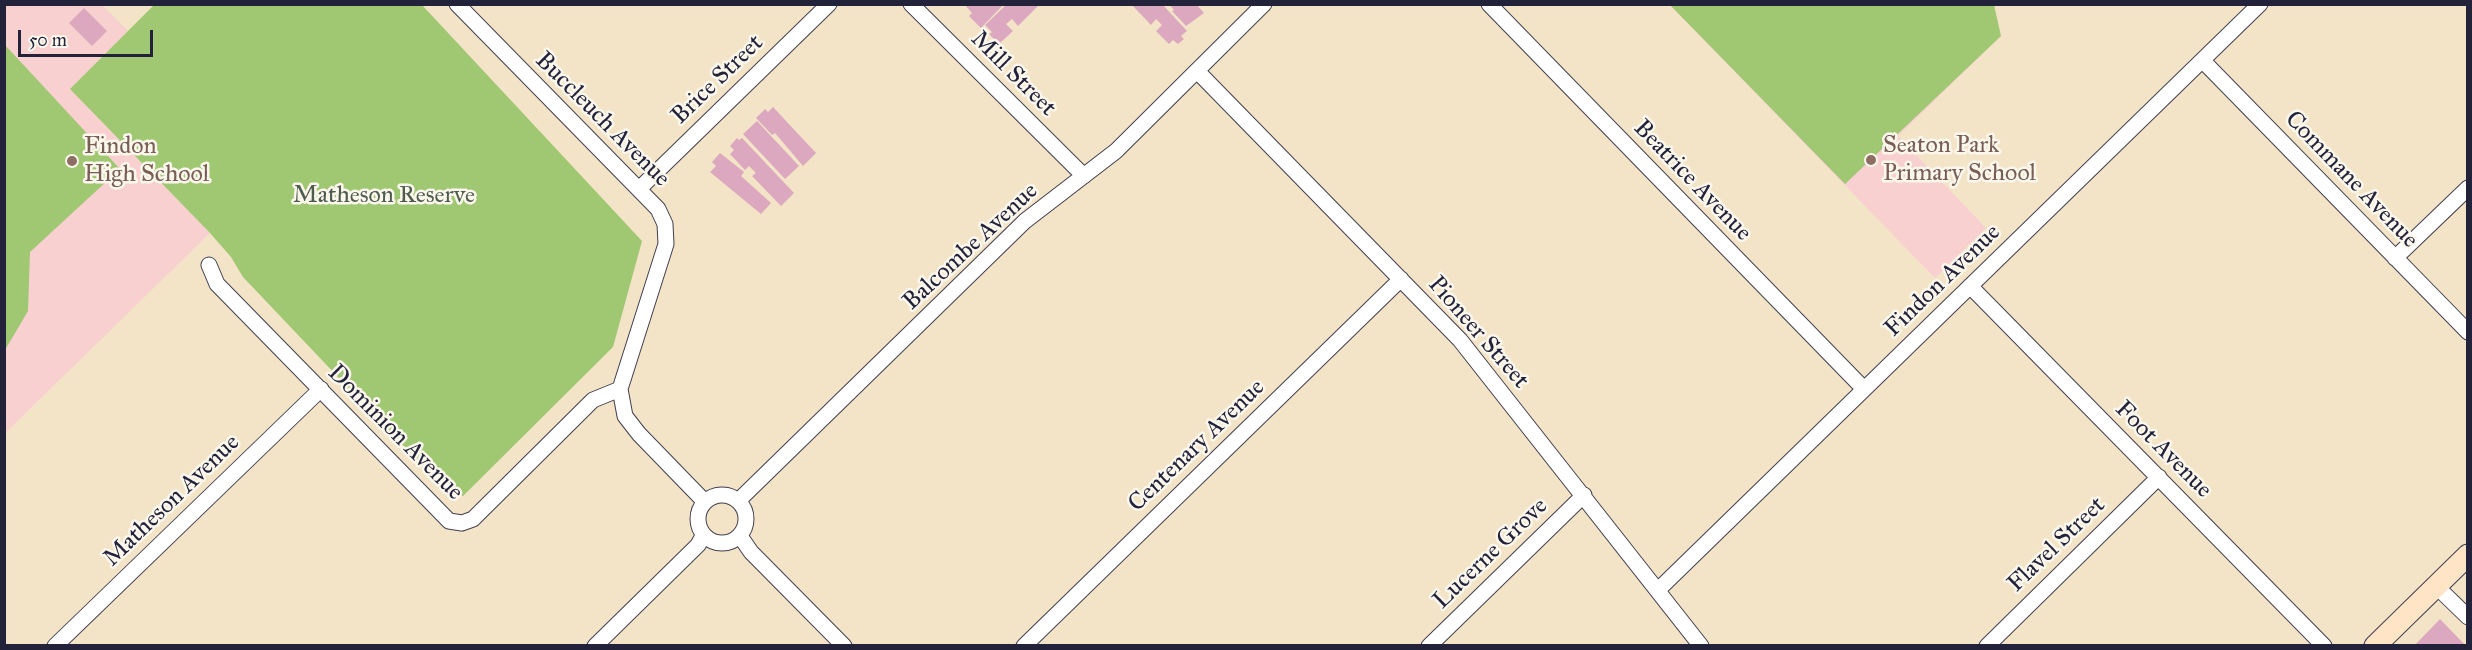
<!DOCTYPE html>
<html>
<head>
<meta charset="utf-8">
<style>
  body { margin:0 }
  #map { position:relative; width:2472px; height:650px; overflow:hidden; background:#f3e3c7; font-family:"IM FELL Great Primer",serif }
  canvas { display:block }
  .frame { position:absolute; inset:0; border:6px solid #22223b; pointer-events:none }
  .scale { position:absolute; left:18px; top:30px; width:135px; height:27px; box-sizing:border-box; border:3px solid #22223b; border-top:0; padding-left:8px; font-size:18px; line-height:21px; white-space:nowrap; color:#22223b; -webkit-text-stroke:4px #fbf7ec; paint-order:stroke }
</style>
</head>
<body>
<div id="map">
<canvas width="2472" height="650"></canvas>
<div class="frame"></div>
<div class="scale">50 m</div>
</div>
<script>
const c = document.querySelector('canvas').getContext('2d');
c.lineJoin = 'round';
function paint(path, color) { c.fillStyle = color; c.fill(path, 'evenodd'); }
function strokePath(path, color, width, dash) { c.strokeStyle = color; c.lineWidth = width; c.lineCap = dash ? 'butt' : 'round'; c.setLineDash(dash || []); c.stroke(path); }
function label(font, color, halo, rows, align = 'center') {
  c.font = font + ' "IM FELL Great Primer",serif'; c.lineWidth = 5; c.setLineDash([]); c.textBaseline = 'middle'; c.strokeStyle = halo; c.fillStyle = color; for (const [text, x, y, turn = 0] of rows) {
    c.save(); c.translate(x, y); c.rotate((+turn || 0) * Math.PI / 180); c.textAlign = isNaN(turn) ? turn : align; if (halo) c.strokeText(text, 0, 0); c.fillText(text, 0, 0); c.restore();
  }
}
const built = new Path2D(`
  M5,5h97l26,26 -58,58 140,144 -205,200z
  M1670,5h324l7,31 -103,100 88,92 -51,50z`);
const green = new Path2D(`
  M154,5h268l220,236 -29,106 -150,149h-12l-208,-219 -12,-20 -21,-24 -140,-144z
  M1670,5h324l7,31 -156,148z
  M5,45l115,124 -90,83 -2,59 -23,39z`);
const building = new Path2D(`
  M964,4h40l-23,24 -12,-12 3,-3z
  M1007,4h33l-22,22 -6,-7 -6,5 7,7 -14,13 -10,-10 3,-2 -7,-7z
  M1131,4h31l25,27 -6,5 3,3 -6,5 -5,-4 -4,4 -13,-13 6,-6 -6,-6 -5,6z
  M1169,4h27l8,9 -18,13 -14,-15 2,-1z
  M84,8l23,23 -15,15 -23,-23z
  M773,107l43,46 -13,13 -28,-33 -3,2 -16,-17 9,-9 3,3z
  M757,121l42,45 -14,13 -42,-45z
  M737,138l2,2 3,-2 52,55 -13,13 -29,-30 4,-3 -7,-7 -4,4 -15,-16 4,-4 -4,-4z
  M720,153l24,19 -3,4 30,27 -10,11 -51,-42 6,-6 -4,-4z
  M2440,619l26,27h-52z`);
const minor = new Path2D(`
  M457,4l201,205 7,15 1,20 -46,145 5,27 14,18 66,68
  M911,4l173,172
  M1489,4l375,385
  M2203,61l265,271
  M1197,71l263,269 241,306
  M639,189l190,-185
  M2395,258l73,-70
  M209,265l8,19 232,237 13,2 11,-4 120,-119 27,-11
  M1970,286l354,360
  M698 519a24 24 0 1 1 48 0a24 24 0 1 1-48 0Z
  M738,501l287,-280 91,-70 148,-147
  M740,536l11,16 93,94
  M2436,586l32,31
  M1658,590l602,-586
  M55,646l266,-257
  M595,646l103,-101 5,-9
  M1024,646l377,-367
  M1429,646l155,-151
  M1987,646l172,-169`);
const secondary = new Path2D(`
  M2375,646l93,-91`);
const markers = [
  [1871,160,6,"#8d6e63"],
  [72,161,6,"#8d6e63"]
];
const streetNames = [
  ["Mill Street",1013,74,45],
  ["Brice Street",718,80,-44],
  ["Buccleuch Avenue",602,120,45],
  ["Commane Avenue",2351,180,46],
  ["Beatrice Avenue",1692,181,46],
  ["Balcombe Avenue",971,247,-43],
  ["Findon Avenue",1943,281,-44],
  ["Pioneer Street",1478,333,49],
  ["Dominion Avenue",395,433,45],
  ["Centenary Avenue",1197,446,-44],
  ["Foot Avenue",2163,450,45],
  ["Matheson Avenue",172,501,-44],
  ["Flavel Street",2057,545,-44],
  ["Lucerne Grove",1491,554,-44]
];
const educationNames = [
  ["Seaton Park",1883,146],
  ["Primary School",1883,174],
  ["Findon",84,147],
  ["High School",84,175]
];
const parkNames = [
  ["Matheson Reserve",384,196]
];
paint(built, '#f7d0cf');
paint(green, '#a0c772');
paint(building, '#dca8bf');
strokePath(minor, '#413f50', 17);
strokePath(secondary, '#413f50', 23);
strokePath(minor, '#fff', 15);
strokePath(secondary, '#ffe4c6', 21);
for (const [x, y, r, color] of markers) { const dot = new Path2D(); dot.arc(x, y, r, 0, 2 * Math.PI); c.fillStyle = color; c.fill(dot); strokePath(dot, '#fbf7ec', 2); }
label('24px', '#22223b', '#fbf7ec', streetNames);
label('24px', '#785e54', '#fbf7ec', educationNames, 'left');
label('24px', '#4e5c4e', '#fbf7ec', parkNames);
</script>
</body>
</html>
